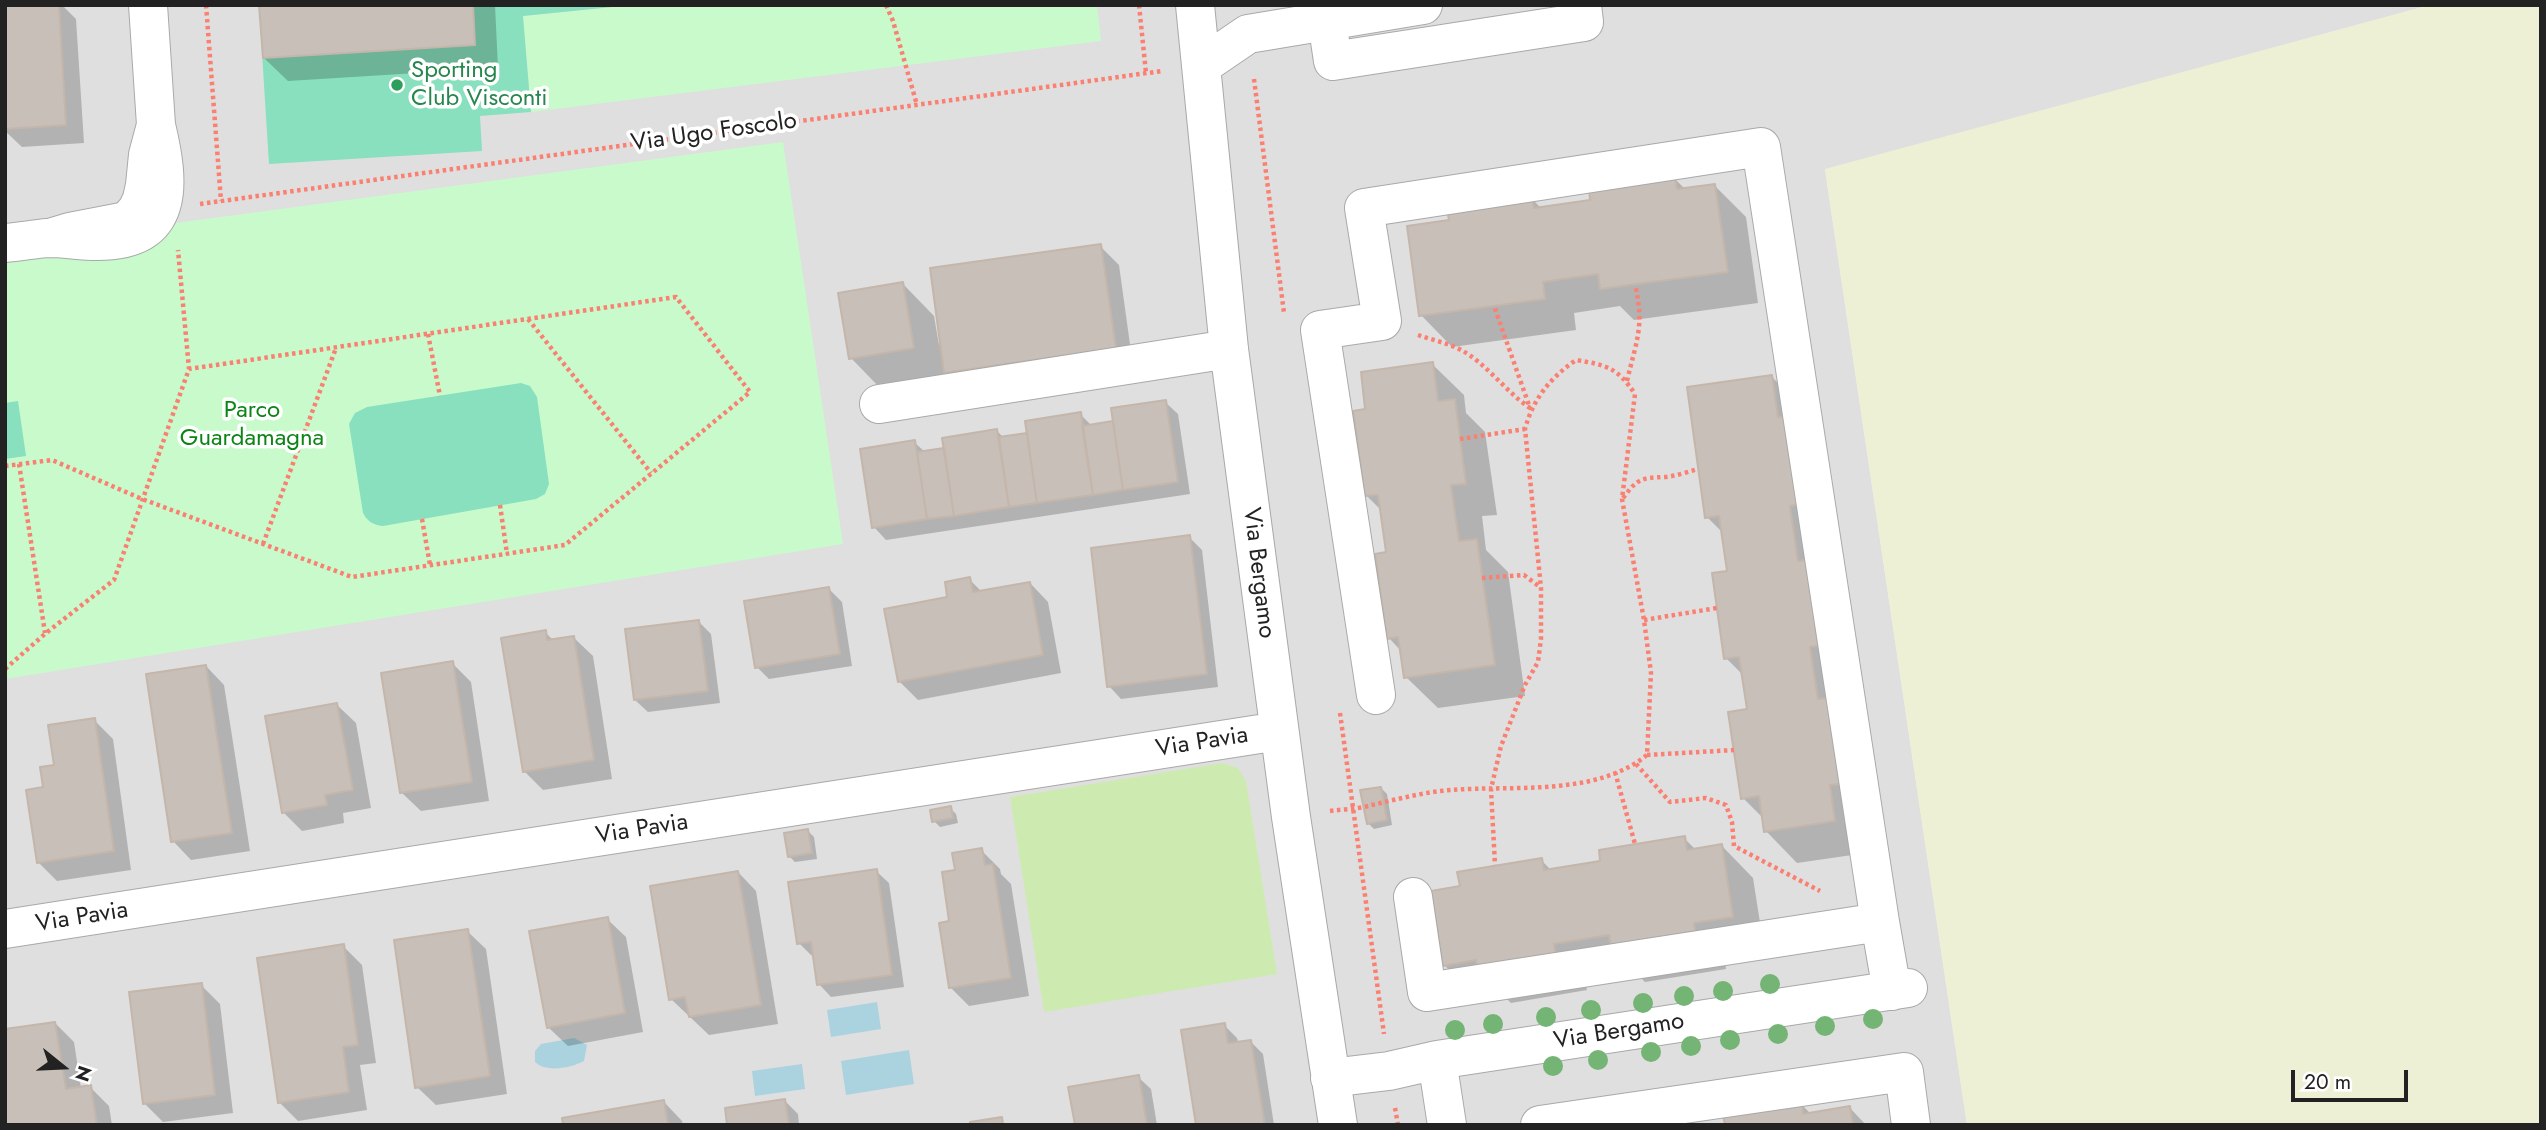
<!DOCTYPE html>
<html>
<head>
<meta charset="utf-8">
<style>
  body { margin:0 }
  #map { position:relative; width:2546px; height:1130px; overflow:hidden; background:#f2efe9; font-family:Jost,sans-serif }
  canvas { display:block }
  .frame { position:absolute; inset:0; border:7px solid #222; pointer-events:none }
  .north { position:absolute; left:28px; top:1032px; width:70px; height:70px; -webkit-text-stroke:5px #fff; paint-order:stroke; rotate:108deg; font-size:19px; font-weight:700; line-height:28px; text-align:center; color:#222 }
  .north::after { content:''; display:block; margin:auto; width:24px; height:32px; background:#222; clip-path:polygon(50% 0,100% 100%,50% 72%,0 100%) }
  .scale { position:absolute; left:2291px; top:1070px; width:117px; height:32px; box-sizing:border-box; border:4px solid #222; border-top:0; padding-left:9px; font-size:21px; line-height:24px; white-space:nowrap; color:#222; -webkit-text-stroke:5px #fff; paint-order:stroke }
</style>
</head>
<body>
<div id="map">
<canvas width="2546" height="1130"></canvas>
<div class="frame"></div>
<div class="north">N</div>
<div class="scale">20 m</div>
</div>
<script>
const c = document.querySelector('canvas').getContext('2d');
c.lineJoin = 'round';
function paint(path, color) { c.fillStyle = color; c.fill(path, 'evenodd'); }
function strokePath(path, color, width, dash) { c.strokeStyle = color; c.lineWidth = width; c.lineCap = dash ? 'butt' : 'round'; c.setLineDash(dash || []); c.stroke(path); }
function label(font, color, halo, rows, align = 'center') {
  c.font = font + ' Jost,sans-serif'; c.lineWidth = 7; c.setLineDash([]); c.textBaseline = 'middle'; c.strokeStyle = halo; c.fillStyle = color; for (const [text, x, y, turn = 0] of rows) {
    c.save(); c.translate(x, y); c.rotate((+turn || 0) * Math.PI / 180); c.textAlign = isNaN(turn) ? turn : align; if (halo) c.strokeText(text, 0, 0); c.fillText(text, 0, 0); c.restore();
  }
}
const residential = new Path2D(`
  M5,5h2425l-605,165 142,955h-1962z`);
const farmland = new Path2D(`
  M2430,5h111v1120h-574l-142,-956z`);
const grass = new Path2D(`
  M1223,763l15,5 8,13 31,193 -233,38 -34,-215z`);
const park = new Path2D(`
  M632,5h465l4,36 -570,71 -8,-96z
  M783,142l60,402 -838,135v-417l163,-38z`);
const pitch = new Path2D(`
  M259,5h373l-109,11 8,96 -51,4 2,35 -213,13z
  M521,383l9,3 7,11 12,87 -4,10 -9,5 -153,27c-10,-1 -16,-5 -20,-13l-14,-89 6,-11 12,-6z
  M18,401l8,55 -21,3v-56z`);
const water = new Path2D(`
  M877,1002l4,27 -50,8 -4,-27z
  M574,1038l13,7 -3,16c-13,7 -38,12 -49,1v-11l6,-7z
  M909,1050l5,34 -68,11 -5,-34z
  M802,1064l3,25 -50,7 -3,-25z`);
const shadow = new Path2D(`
  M5,5h57l14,14 8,124 -62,4 -17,-16z
  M261,5h234l3,63 -210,13 -24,-23z
  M1674,178l12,12 29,-4 31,31 12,86 -124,17 -14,-14 -46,7 2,17 -124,17 -31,-32 30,-94 80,-23 11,11 50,-7z
  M1100,246l19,19 14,101 -168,25 -22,-22 1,10 -62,11 -31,-32 52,-74 31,32 5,29 3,-1z
  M1432,364l32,31 2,18 19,19 12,83 -15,1 4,34 22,22 17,124 -87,12 -32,-31 -4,-25 -13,-14 -1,-85 -6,-42 -15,-15v-86z
  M1772,377l31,31 63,445 -69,10 -31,-32 -2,-12 -21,-21 6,-87 -5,-35 -18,-18 3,-85 -5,-39 -17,-17z
  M1165,402l13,12 12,80 -304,46 -12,-13 40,-85 11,10 21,-2 51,-19 7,7 25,-3 51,-21 12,12 23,-3z
  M1189,537l13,13 16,137 -97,12 -12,-13z
  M969,579l13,13 48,-9 18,19 13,71 -143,27 -19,-19 50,-83z
  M829,589l13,13 10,64 -83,13 -12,-12z
  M699,622l12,12 9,69 -72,9 -13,-12z
  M545,632l9,9 20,-3 19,18 19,123 -69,11 -19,-19z
  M452,663l19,19 18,119 -68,10 -19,-18z
  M206,666l18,19 26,166 -59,9 -18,-19z
  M337,705l19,18 15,85 -28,5 1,10 -42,8 -19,-19z
  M94,720l19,19 18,131 -74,11 -19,-19 7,-73 11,-23z
  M1381,788l6,6 5,31 -18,4 -6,-6z
  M950,808l6,6 2,9 -18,4 -6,-6z
  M808,831l6,6 3,22 -22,3 -6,-6z
  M1684,838l12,12 26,-4 31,32 11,70 -40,6 2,15 -81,13 -15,-15 -46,8 3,15 -76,13 -11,-11 -24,4 -32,-31 18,-78 79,-27 11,11 50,-8z
  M981,850l19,19 1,5 10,10 18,112 -60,10 -19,-19 1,-65 6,-51z
  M876,871l13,12 15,104 -73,10 -12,-13 -5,-29h-3l-12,-12z
  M738,872l18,19 22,133 -69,11 -38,-36z
  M607,919l19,18 17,95 -75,14 -19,-18z
  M467,931l19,18 21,145 -71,11 -19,-18z
  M343,946l19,19 14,98 -16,2 7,45 -69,11 -19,-19z
  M201,985l19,19 13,109 -70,9 -19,-19z
  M55,1023l19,19 7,46 9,-1 19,19 3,19h-107z
  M1224,1025l13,13 1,5 13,-1 12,12 11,71h-76z
  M1138,1077l13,12 6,36h-81z
  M785,1101l13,13 1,11h-70z
  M664,1102l18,19 1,4h-118z
  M1801,1104l10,10 39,-6 16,17h-139z`);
const building = new Path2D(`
  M5,5h54l7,120 -61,4z
  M259,5h214l2,40 -212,13z
  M1675,176l2,13 38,-5 13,88 -128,17 -2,-15 -55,8 2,17 -126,17 -12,-90 42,-6 -2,-11 85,-12 2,11 56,-8 -1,-12z
  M1101,244l15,104 -172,25 -14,-105z
  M903,282l11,66 -65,11 -11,-66z
  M1433,362l5,39 17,-2 11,85 -15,1 8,56 18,-2 18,126 -91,13 -6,-41 -11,2 -12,-85 11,-2 -8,-57 -13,1 -12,-85 12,-2 -4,-37z
  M1772,375l6,42 14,-2 12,88 -14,3 8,55 15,-2 12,86 -15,2 8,52 11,-1 12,86 -11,1 5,36 -71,11 -5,-36 -18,3 -13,-87 19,-3 -8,-52 -15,2 -12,-86 15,-2 -8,-55 -14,2 -18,-131z
  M1166,400l12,82 -55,8 -12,-82z
  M1081,412l12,83 -56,8 -12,-82z
  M1113,421l10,69 -30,5 -11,-69z
  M997,429l12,78 -55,9 -12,-78z
  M1027,433l10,70 -28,4 -10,-70z
  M915,440l12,79 -55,9 -12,-79z
  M944,448l10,68 -27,3 -10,-67z
  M1190,535l17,139 -100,13 -16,-139z
  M970,577l3,15 57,-10 13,73 -145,27 -14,-73 63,-12 -2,-15z
  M829,587l11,67 -85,14 -11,-67z
  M699,620l9,71 -74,9 -9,-71z
  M546,630l1,10 27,-4 20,124 -71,12 -22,-134z
  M453,661l19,121 -72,11 -19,-120z
  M206,665l26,168 -61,9 -25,-168z
  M337,703l16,87 -28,5 2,10 -45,8 -17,-97z
  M95,718l19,133 -77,12 -11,-73 17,-3 -3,-20 14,-2 -6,-40z
  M1381,787l6,33 -20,4 -7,-34z
  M951,806l2,12 -21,4 -2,-12z
  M808,829l4,24 -24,4 -4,-24z
  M1685,836l2,14 35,-6 11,73 -39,6 2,15 -84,13 -3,-16 -55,9 2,15 -78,13 -2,-12 -33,6 -12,-75 29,-5 -3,-14 85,-14 2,12 56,-9 -1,-11z
  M982,848l3,17 8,-1 18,114 -62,10 -10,-65 10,-2 -7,-49 13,-2 -3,-17z
  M877,869l15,106 -75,10 -6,-43 -14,2 -9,-62z
  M738,871l23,134 -72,12 -4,-20 -16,3 -19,-114z
  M608,917l17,96 -78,15 -18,-97z
  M468,929l22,147 -75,12 -21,-148z
  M344,944l14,101 -15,2 6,45 -71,11 -21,-145z
  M202,983l13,112 -72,9 -14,-112z
  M55,1022l11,67 25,-4 6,40h-92v-96z
  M1225,1023l3,20 23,-3 14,85h-69l-15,-95z
  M1139,1075l8,50h-72l-7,-38z
  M785,1099l4,26h-62l-2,-17z
  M664,1100l4,25h-105l-1,-7z
  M1802,1103l1,11 47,-8 3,19h-128l-2,-10z
  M1002,1117l1,8h-33v-3z`);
const path = new Path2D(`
  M206,5l15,196
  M886,5l7,16 24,84
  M1139,5l7,68
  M1254,79l30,234
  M200,204l962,-133
  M528,319l123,154
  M428,334l12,62
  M1418,335c14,5 30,8 43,15 25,13 45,42 69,58l-36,-102
  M1627,381c9,-39 18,-55 8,-96
  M1460,439l65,-10
  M19,464l26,169
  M5,466l47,-6 90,39 210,78 213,-32 185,-153 -74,-95 -487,72
  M1623,498c15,-20 18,-20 42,-21 11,-1 23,-5 33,-8
  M500,505l7,49
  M422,519l8,46
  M263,544l73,-196
  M1482,578l42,-3 16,12
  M1644,620l73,-12
  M5,669l41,-36 68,-53 75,-211 -11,-119
  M1340,713l44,321
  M1647,755l87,-5
  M1636,764l34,38 36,-4 20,7 6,17 2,24 86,45
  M1615,772l20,72
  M1330,811c14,-2 29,-2 42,-6 26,-6 52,-13 79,-15 62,-5 144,7 196,-35l4,-82 -7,-53 -22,-121 13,-105c-18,-27 -29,-29 -59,-34 -26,18 -43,39 -51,69l16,159v51l-3,23 -13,23 -24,61 -10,43 4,76
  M1395,1108l3,17`);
const minor = new Path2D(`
  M148,5l8,120
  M1195,5l34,344 62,468 47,308
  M1327,21l6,40 251,-39 -2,-17
  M1201,66l47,-32 175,-29
  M5,243c14,-1 29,-4 43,-5 16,0 33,3 49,3 79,0 73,-57 59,-116l-8,30 -3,30 -3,14 -5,11 -10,11 -57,11 -20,6
  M879,404l350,-55
  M1376,695l-56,-365 62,-9 -18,-113 397,-61 119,775 -453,70 -14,-95
  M1880,922l12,69
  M5,929l1274,-198
  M1437,1060l10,65
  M1330,1078l59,-7 48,-11 471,-72
  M1540,1125l364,-53 7,53`);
const trees = [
  [1770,984],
  [1723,991],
  [1684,996],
  [1643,1003],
  [1591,1010],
  [1546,1017],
  [1873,1019],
  [1493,1024],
  [1825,1026],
  [1455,1030],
  [1778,1034],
  [1730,1040],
  [1691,1046],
  [1651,1052],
  [1598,1060],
  [1553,1066]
];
const markers = [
  [397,85,7,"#2e9e5b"]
];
const leisureNames = [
  ["Sporting",411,71],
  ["Club Visconti",411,99]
];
const streetNames = [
  ["Via Ugo Foscolo",714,133,-8],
  ["Via Bergamo",1258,573,83],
  ["Via Pavia",1202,743,-9],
  ["Via Pavia",642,830,-9],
  ["Via Pavia",82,918,-9],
  ["Via Bergamo",1619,1032,-9]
];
const parkNames = [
  ["Parco",252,411],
  ["Guardamagna",252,439]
];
paint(residential, '#e0dfdf');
paint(farmland, '#eef0d5');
paint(grass, '#cdebb0');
paint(park, '#c8facc');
paint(pitch, '#88e0be');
paint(water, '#aad3df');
paint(shadow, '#0003');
paint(building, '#c7bfb8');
strokePath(building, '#c4b6ab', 2);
strokePath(minor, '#a9a9a9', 40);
strokePath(path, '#fa8072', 4.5, [3.5, 3.5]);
strokePath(minor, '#fff', 38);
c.fillStyle = '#74b475';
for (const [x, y] of trees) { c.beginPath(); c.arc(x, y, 10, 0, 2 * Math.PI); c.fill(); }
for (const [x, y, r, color] of markers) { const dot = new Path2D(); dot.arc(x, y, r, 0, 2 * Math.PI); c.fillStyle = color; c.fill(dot); strokePath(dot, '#fff', 2.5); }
label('24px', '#27864d', '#fff', leisureNames, 'left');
label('24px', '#222', '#fff', streetNames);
label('24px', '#0c8416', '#fff', parkNames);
</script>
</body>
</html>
